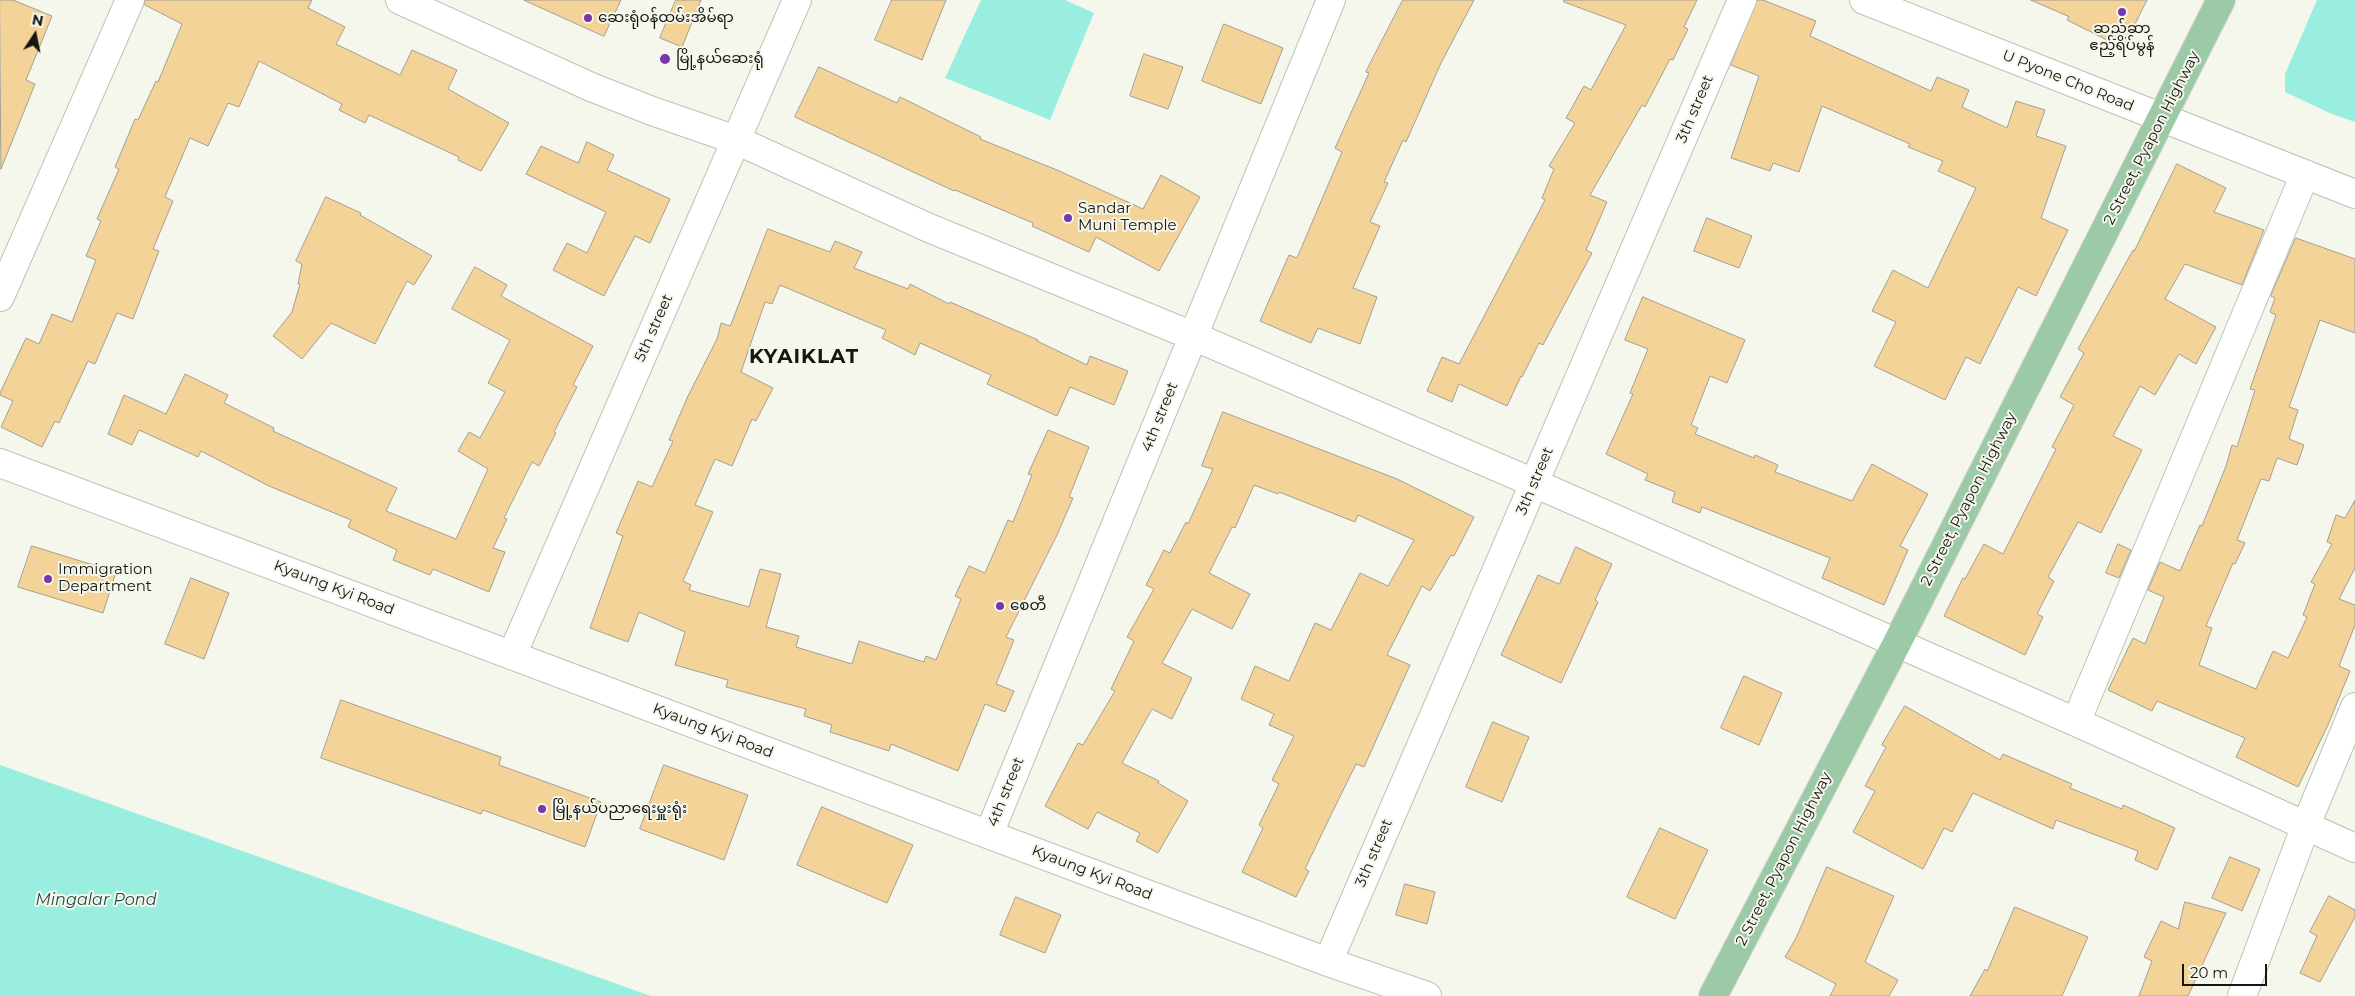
<!DOCTYPE html>
<html>
<head>
<meta charset="utf-8">
<style>
  body { margin:0 }
  #map { position:relative; width:2355px; height:996px; overflow:hidden; background:#f5f7ec; font-family:Montserrat,sans-serif }
  canvas { display:block }
  .north { position:absolute; left:10px; top:10px; width:50px; height:50px; -webkit-text-stroke:4px #f5f7ec; paint-order:stroke; rotate:11deg; font-size:14px; font-weight:700; line-height:20px; text-align:center; color:#151612 }
  .north::after { content:''; display:block; margin:auto; width:18px; height:22px; background:#151612; clip-path:polygon(50% 0,100% 100%,50% 72%,0 100%) }
  .scale { position:absolute; left:2182px; top:964px; width:85px; height:22px; box-sizing:border-box; border:2px solid #151612; border-top:0; padding-left:6px; font-size:15px; line-height:18px; white-space:nowrap; color:#151612; -webkit-text-stroke:4px #f5f7ec; paint-order:stroke }
</style>
</head>
<body>
<div id="map">
<canvas width="2355" height="996"></canvas>
<div class="north">N</div>
<div class="scale">20 m</div>
</div>
<script>
const c = document.querySelector('canvas').getContext('2d');
c.lineJoin = 'round';
function paint(path, color) { c.fillStyle = color; c.fill(path, 'evenodd'); }
function strokePath(path, color, width, dash) { c.strokeStyle = color; c.lineWidth = width; c.lineCap = dash ? 'butt' : 'round'; c.setLineDash(dash || []); c.stroke(path); }
function label(font, color, halo, rows, align = 'center') {
  c.font = font + ' Montserrat,"Noto Sans Myanmar",sans-serif'; c.lineWidth = 4; c.setLineDash([]); c.textBaseline = 'middle'; c.strokeStyle = halo; c.fillStyle = color; for (const [text, x, y, turn = 0] of rows) {
    c.save(); c.translate(x, y); c.rotate((+turn || 0) * Math.PI / 180); c.textAlign = isNaN(turn) ? turn : align; if (halo) c.strokeText(text, 0, 0); c.fillText(text, 0, 0); c.restore();
  }
}
const water = new Path2D(`
  M981,0h84l29,13 -44,107 -105,-42z
  M2317,0h38v122l-23,-8 -47,-22v-18z
  M0,765l651,231h-651z`);
const building = new Path2D(`
  M0,0h13l39,16 -26,64 9,4 -34,85z
  M145,0h167l-4,8 37,19 -9,17 64,31 12,-25 45,20 -9,19 61,34 -28,48 -23,-11 1,-3 -90,-42 -4,8 -26,-13 3,-6 -83,-43 -20,46 -11,-4 -20,43 -18,-8 -25,59 8,4 -20,48 6,2 -26,68 -16,-6 -22,51 -7,-3 -29,62 -4,-2 -13,26 -41,-20 12,-26 -13,-6v-2l26,-55 13,6 13,-30 20,8 24,-62 -10,-4 15,-35 -4,-2 22,-50 -4,-2 20,-48 3,1 18,-39 2,1 24,-58 -37,-19z
  M524,0h97l-17,36z
  M676,0h25l-19,47 -22,-9z
  M892,0h54l-24,60 -47,-20z
  M1403,0h71l-33,63 -35,79 -3,-2 -19,42 4,1 -18,39 10,4 -27,62 24,9 -17,47 -42,-16 -7,15 -51,-22 29,-66 8,3 45,-106 -7,-4 34,-75 -3,-1z
  M1564,0h133l-13,27 4,2 -15,31 -3,-1 -25,48 -3,-2 -52,90 17,7 -21,48 6,3 -49,92 -4,-2 -17,34 -1,-1 -14,30 -48,-22 -7,18 -25,-11 15,-34 17,7 86,-164 -3,-2 12,-29 -5,-3 26,-43 -9,-5 18,-32 7,4 35,-65 -62,-23z
  M1757,0h6l53,21 -6,15 121,55 6,-14 32,13 -7,17 45,21 9,-27 29,9 -9,26 30,10 -25,72 27,12 -32,66 -18,-9 -38,77 -14,-7 -21,43 -71,-34 22,-44 -24,-11 21,-41 35,18 48,-100 -38,-17 5,-10 -35,-14 2,-3 -88,-38 -23,66 -26,-9 -3,8 -39,-13 28,-82 -28,-11z
  M2031,0h116l-24,48 -56,-28 2,-3z
  M1224,24l59,24 -22,56 -59,-23z
  M1144,54l39,13 -15,42 -38,-13z
  M819,67l78,36 3,-6 81,40 -1,2 77,31 86,39 18,-34 39,22 -41,74 -63,-34 -7,15 -57,-26 1,-3 -78,-33 -1,1 -159,-74z
  M587,142l27,13 -7,15 63,29 -20,44 -15,-7 -31,60 -51,-26 14,-27 20,10 19,-41 -80,-38 15,-28 37,17z
  M2177,164l49,24 -12,24 50,18 -22,55 -57,-21 -20,35 51,28 -20,37 -17,-10 -24,41 -15,-9 -27,50 29,14 -41,83 -23,-11 -30,55 6,4 -17,33 6,3 -18,38 -81,-39 19,-38 2,1 19,-35 19,10 53,-105 -4,-2 22,-42 -14,-8 24,-44 -6,-4 55,-99 1,1z
  M326,197l35,16 -1,2 72,41 -18,29 -7,-4 -32,63 -44,-21 -29,36 -29,-23 19,-24 8,-28h-2l4,-20 -6,-3z
  M1707,218l45,18 -13,32 -45,-17z
  M768,229l62,23 5,-11 27,11 -8,16 54,21 2,-5 39,20 1,-2 88,38 -1,1 50,24 3,-9 38,15 -14,34 -44,-18 -13,29 -70,-32 4,-9 -71,-32 -5,12 -33,-17 4,-8 -106,-45 -8,19 -7,-2 -24,70 32,16 -17,33 -4,-2 -20,47 -17,-7 -20,46 18,7 -30,69 8,4 -2,5 60,17 11,-38 21,5 -15,53 33,9 -3,11 56,17 7,-23 65,21 2,-6 10,4 25,-61 -6,-3 14,-30 16,7 23,-53 5,2 19,-47 -4,-1 20,-44 41,17 -20,50 4,1 -16,37 -51,102 8,3 -18,44 18,7 -9,21 -20,-8 -27,67 -67,-27 -2,7 -59,-19 2,-7 -28,-9 2,-7 -80,-22 2,-7 -53,-15 10,-33 -46,-20 -11,30 -38,-14 33,-92 -7,-3 22,-52 14,6 21,-46 -4,-1 19,-44 29,-57 4,-16 9,3z
  M2296,238l59,21v74l-35,-13 -31,87 9,3 -9,29 15,6 -7,20 -20,-7 -8,23 -8,-2 -24,61 8,3 -10,21 -2,-1 -27,63 6,2 -13,37 57,24 17,-38 15,7 19,-41 -4,-2 12,-31 -4,-2 21,-38 -5,-2 9,-27 9,3 10,-18v68l-16,31 16,6v20l-16,41 11,5 -22,54 -30,62 -62,-30 9,-19 -88,-37 -5,10 -44,-21 25,-52 12,6 19,-47 -16,-7 12,-28 20,9 20,-46 2,1 24,-60 6,-21 5,2 18,-57 -5,-1 26,-74 -6,-3 5,-14 -4,-2z
  M475,267l32,18 -6,11 92,50 -20,39 4,2 -23,45 2,1 -17,33 -7,-4 -28,56 3,1 -14,29 12,4 -16,40 -56,-23 -3,6 -37,-15 4,-10 -49,-23 3,-7 -82,-34 -68,-35 -3,6 -59,-27 -7,15 -24,-11 16,-39 42,19 19,-40 43,21 -4,8 50,25 -1,3 124,57 -11,23 70,28 32,-70 -30,-18 11,-19 11,6 25,-46 -17,-9 22,-43 -58,-31z
  M1643,297l102,43 -18,43 -17,-7 -19,49 7,3 -3,6 59,24 1,-3 23,10 -3,7 77,29 20,-37 56,30 -28,52 8,4 -24,55 -62,-27 8,-20 -128,-51 -2,6 -28,-11 3,-10 -30,-12 3,-6 -42,-20 27,-60 -3,-1 18,-44 -23,-9z
  M1223,412l174,67 77,38 -20,39 -3,-1 -21,36 -8,-5 -35,69 23,10 -46,102 -8,-3 -27,55 -24,50 4,2 -13,26 -54,-25 21,-44 -4,-3 20,-41 -7,-4 22,-44 -25,-11 5,-11 -33,-15 14,-33 34,15 26,-58 16,7 29,-57 28,13 26,-46 -56,-25 -3,7 -76,-30 -1,2 -24,-9 -19,43 -3,-1 -23,46 41,21 -18,35 -40,-20 -30,54 30,15 -20,41 -20,-10 -30,54 37,18 -1,2 30,18 -30,52 -22,-12 4,-8 -43,-21 -9,17 -43,-23 33,-63 5,2 32,-54 -4,-2 23,-48 -7,-4 27,-48 -8,-4 18,-35 6,3 16,-31 2,2 25,-55 -11,-3z
  M2118,544l13,6 -12,28 -13,-5z
  M32,546l84,26 -13,41 -85,-26z
  M1576,547l36,17 -17,36 3,2 -37,81 -60,-28 37,-80 21,9z
  M191,578l38,15 -25,66 -39,-15z
  M1744,676l38,17 -23,52 -38,-17z
  M341,700l160,57 -2,8 102,37 -16,45 -102,-37 -2,4 -160,-56z
  M1905,706l95,54 3,-6 69,30 -2,4 52,21 1,-4 52,23 -18,42 -22,-10 3,-9 -82,-31 -3,9 -80,-36 -21,39 -8,-4 -21,41 -70,-37 22,-41 -10,-5 21,-39 -4,-2z
  M1493,722l36,15 -27,65 -36,-15z
  M664,765l84,30 -24,65 -84,-31z
  M822,807l91,38 -26,58 -90,-38z
  M1660,828l48,22 -33,69 -48,-22z
  M2230,857l30,12 -18,42 -30,-13z
  M1827,867l67,29 -29,66 33,18 -9,16h-59l6,-12 -51,-27 11,-19z
  M1405,884l30,8 -8,32 -31,-9z
  M2329,896l26,14v7l-35,65 -20,-9 17,-37 -7,-4z
  M1016,897l45,18 -16,38 -45,-18z
  M2185,902l41,11 -38,83h-49l13,-35 -8,-4 17,-36 17,8z
  M2015,907l73,30 -26,59h-92l15,-27 2,2z`);
const minor = new Path2D(`
  M400,0l191,87 61,24 84,29 193,88 264,108 341,147 542,239 279,126
  M1864,0l491,194
  M0,297l130,-297
  M0,463l1328,499 99,34
  M512,655l285,-655
  M2076,722l229,-548
  M989,834l342,-834
  M1328,962l414,-962
  M2242,996l64,-171 49,-118`);
const primary = new Path2D(`
  M1713,996l184,-353 324,-643`);
const markers = [
  [2122,12,5,"#7935a9"],
  [588,18,5,"#7935a9"],
  [665,59,6,"#7935a9"],
  [1068,218,5,"#7935a9"],
  [48,579,5,"#7935a9"],
  [1000,606,5,"#7935a9"],
  [542,809,5,"#7935a9"]
];
const poiNames = [
  ["ဆေးရုံဝန်ထမ်းအိမ်ရာ",598,18],
  ["ဆည်ဆာ",2122,29,"center"],
  ["ဧည့်ရိပ်မွန်",2122,46,"center"],
  ["မြို့နယ်ဆေးရုံ",676,59],
  ["Sandar",1078,209],
  ["Muni Temple",1078,226],
  ["Immigration",58,570],
  ["Department",58,587],
  ["စေတီ",1010,606],
  ["မြို့နယ်ပညာရေးမှူးရုံး",552,809]
];
const streetNames = [
  ["U Pyone Cho Road",2068,81,22],
  ["3th street",1695,109,-67],
  ["2 Street, Pyapon Highway",2152,138,-63],
  ["5th street",654,328,-66],
  ["4th street",1160,417,-68],
  ["3th street",1535,481,-67],
  ["2 Street, Pyapon Highway",1969,499,-63],
  ["Kyaung Kyi Road",334,588,21],
  ["Kyaung Kyi Road",713,731,21],
  ["4th street",1006,792,-68],
  ["3th street",1374,853,-67],
  ["2 Street, Pyapon Highway",1784,859,-63],
  ["Kyaung Kyi Road",1092,873,21]
];
const waterNames = [
  ["Mingalar Pond",96,900]
];
const districtNames = [
  ["KYAIKLAT",804,357]
];
paint(water, '#9aeee0');
paint(building, '#f4d398');
strokePath(building, '#a49e95', 1);
strokePath(minor, '#bfc1b6', 30);
strokePath(primary, '#d5d5d4', 30);
strokePath(minor, '#fff', 28);
strokePath(primary, '#9dcaa6', 28);
for (const [x, y, r, color] of markers) { const dot = new Path2D(); dot.arc(x, y, r, 0, 2 * Math.PI); c.fillStyle = color; c.fill(dot); strokePath(dot, '#f5f7ec', 2); }
label('15px', '#151612', '#f5f7ec', poiNames, 'left');
label('15px', '#151612', '#f5f7ec', streetNames);
label('italic 16px', '#214842', '#f5f7ec', waterNames);
c.letterSpacing = '1px';
label('bold 20px', '#151612', '#f5f7ec', districtNames);
c.letterSpacing = '0px';
</script>
</body>
</html>
